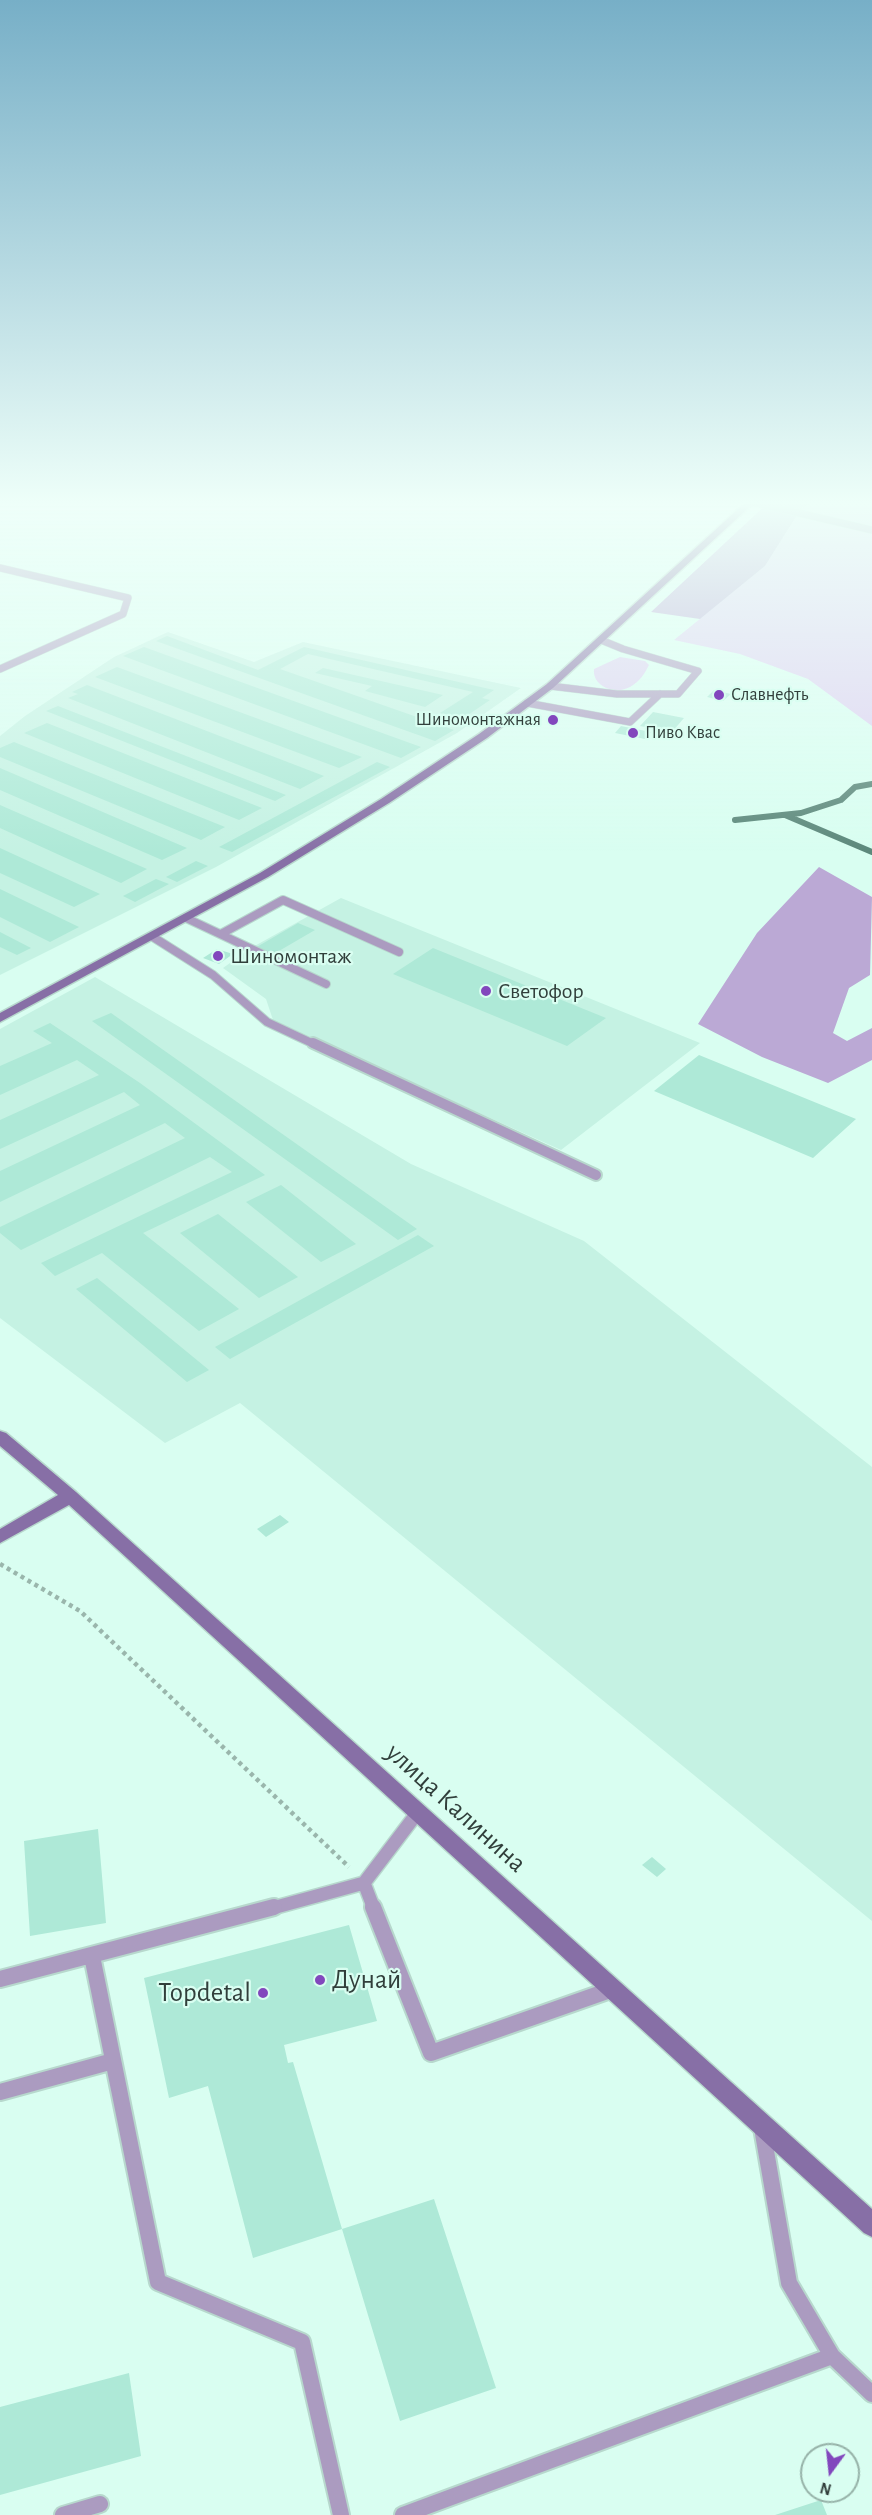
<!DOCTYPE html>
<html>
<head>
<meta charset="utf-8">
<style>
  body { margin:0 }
  #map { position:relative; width:872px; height:2515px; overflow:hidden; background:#d9fef1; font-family:"Alegreya Sans",sans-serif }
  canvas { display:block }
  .north { position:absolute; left:800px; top:2443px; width:60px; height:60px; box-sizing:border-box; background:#d9fef1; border:2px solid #96b2a8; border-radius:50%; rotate:195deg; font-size:16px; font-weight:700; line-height:24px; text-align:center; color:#313f3b }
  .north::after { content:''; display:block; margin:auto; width:21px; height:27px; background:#8247bd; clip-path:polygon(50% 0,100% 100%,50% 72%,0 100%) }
</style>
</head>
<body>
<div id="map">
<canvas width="872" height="2515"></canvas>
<div class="north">N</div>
</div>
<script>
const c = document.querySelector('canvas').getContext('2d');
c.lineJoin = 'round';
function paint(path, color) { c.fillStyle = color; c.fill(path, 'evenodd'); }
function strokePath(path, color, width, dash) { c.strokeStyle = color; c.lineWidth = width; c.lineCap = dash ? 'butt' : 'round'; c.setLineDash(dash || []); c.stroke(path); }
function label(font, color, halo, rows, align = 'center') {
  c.font = font + ' "Alegreya Sans",sans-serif'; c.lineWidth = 4.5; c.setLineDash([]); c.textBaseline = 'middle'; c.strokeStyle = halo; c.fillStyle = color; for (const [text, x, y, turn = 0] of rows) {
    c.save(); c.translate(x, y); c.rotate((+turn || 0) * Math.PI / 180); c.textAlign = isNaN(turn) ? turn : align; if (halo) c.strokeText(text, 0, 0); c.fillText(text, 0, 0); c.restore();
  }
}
const built = new Path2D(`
  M168,632l86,30 49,-20 218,46 -64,45 -241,134 -216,108v-239l25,-20 89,-59z
  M341,898l359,145 -139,107 -288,-130 -7,-21 -43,-31 28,-20z
  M95,977l316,187 173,77 288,226v454l-632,-518 -75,40 -165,-125v-289z`);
const green = new Path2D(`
  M812,500h60v226l-64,-47 -68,-25 -66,-14 91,-74 36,-57z
  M620,657l25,4 4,4c-5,10 -9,16 -19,22 -14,8 -38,0 -36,-18z`);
const forest = new Path2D(`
  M771,500h41l-11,9 -36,57 -65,53 -49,-7z
  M819,867l53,30 -2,78 -21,13 -16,45 14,8 25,-13v32l-44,23 -66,-26 -64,-33 59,-91z`);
const stream = new Path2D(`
  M785,815l87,37
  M735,820l66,-7 40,-13 14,-13 17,-3`);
const building = new Path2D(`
  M167,636l91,34 46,-23 190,43 -12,8 8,2 -25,17 -8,-2 -3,1 -14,-3 33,-21 -165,-38 -28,15 174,61 -19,11 -279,-100z
  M144,647l277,100 -20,11 -278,-102z
  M117,667l245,90 -23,11 -244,-91z
  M323,668l120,27 -18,12 -60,-16 7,-5 -57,-13z
  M87,685l237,91 -24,13 -232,-91 10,-4 -6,-2z
  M714,690l17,4 -8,7 -16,-4z
  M58,706l228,89 -11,6 -229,-90z
  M653,712l31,6 -12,14 -32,-6z
  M47,723l215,85 -23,12 -215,-87z
  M621,726l30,6 -6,7 -30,-6z
  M14,742l211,85 -24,13 -201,-83v-9z
  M377,762l13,5 -158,85 -13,-5z
  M0,768l187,80 -25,12 -162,-70z
  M0,805l147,64 -26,14 -121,-55z
  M0,848l100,46 -26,13 -74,-34z
  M196,861l12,5 -31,16 -11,-5z
  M156,879l13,5 -34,18 -12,-6z
  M0,889l79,38 -29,15 -50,-25z
  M298,923l17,7 -43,25 -17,-7z
  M0,932l31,16 -14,7 -17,-8z
  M433,948l173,70 -39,28 -174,-72z
  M217,949l16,5 -14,10 -16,-6z
  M111,1013l306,216 -19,11 -306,-219z
  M50,1023l90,60 125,92 -122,58 96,76 -40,22 -97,-78 -47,23 -14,-13 191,-91 -22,-15 -189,93 -21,-17v-6l185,-89 -20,-15 -165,79v-31l140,-66 -16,-13 -124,57v-29l99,-45 -22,-15 -77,35v-29l52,-23 -19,-12z
  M699,1055l157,64 -43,39 -159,-67z
  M281,1185l75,59 -35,18 -75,-60z
  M218,1214l80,63 -39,21 -79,-65z
  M418,1235l16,11 -204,113 -15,-12z
  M97,1278l112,92 -22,12 -111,-93z
  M280,1515l9,7 -23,15 -9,-8z
  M98,1829l8,94 -76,13 -6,-95z
  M652,1857l14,12 -9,8 -15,-12z
  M349,1925l28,96 -93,24 4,18 5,-1 49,167 -89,29 -45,-172 -39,12 -25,-120z
  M434,2199l62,189 -96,33 -58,-192z
  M129,2373l12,83 -141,39v-88z
  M821,2500l6,15h-52z`);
const path = new Path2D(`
  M0,1564l80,47 269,256`);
const serviceFar4 = new Path2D(`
  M752,502l120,28
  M0,568l128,30 -5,16 -123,55
  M550,686l67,8h61l20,-23 -75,-22 -22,-9
  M527,703l103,19 30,-28`);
const serviceFar3 = new Path2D(`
  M186,918l140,66
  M221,934l62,-34 116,52
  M153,937l60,38 54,47 49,23`);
const serviceFar2 = new Path2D(`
  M313,1043l283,132`);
const serviceFar1 = new Path2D(`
  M364,1883l10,26
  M269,1909l95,-26 54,-71`);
const service = new Path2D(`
  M373,1907l58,146 182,-64
  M92,1956l66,326 144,60 39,173
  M0,1979l274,-72
  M0,2092l113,-31
  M762,2128l27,155 43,73 40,38
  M63,2515l37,-11
  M403,2515l429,-159`);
const secondary = new Path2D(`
  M748,500h9l-204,188 -66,50 -98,65 -121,74 -268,145v-9l260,-140 121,-74 98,-65 68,-50z
  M0,1431l6,2 70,59 796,717v28l-8,-4 -795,-728 -69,38v-14l58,-34 -58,-49z`);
const markers = [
  [719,695,6,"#8247bd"],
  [553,720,6,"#8247bd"],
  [633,733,6,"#8247bd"],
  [218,956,6,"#8247bd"],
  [486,991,6,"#8247bd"],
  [320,1980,6,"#8247bd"],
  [263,1993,6,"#8247bd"]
];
const farPoinames = [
  ["Славнефть",731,695],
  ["Шиномонтажная",541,720,"right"],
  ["Пиво Квас",645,733]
];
const poiNames = [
  ["Шиномонтаж",230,956],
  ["Светофор",498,991]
];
const nearStreetnames = [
  ["улица Калинина",456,1808,42]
];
const nearPoinames = [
  ["Дунай",332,1980],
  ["Topdetal",251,1993,"right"]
];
paint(built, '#c5f2e3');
paint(green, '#ded0f1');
paint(forest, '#bba9d5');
strokePath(stream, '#5c887b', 6);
paint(building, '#aee9d7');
strokePath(serviceFar4, '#b7d8cd', 8);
strokePath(serviceFar3, '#b7d8cd', 10);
strokePath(serviceFar2, '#b7d8cd', 14);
strokePath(serviceFar1, '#b7d8cd', 16);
strokePath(service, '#b7d8cd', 20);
strokePath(secondary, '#b7d8cd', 3);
strokePath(path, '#9ab6ac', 4.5, [4, 4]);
strokePath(serviceFar4, '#ab9bc0', 7);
strokePath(serviceFar3, '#ab9bc0', 8);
strokePath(serviceFar2, '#ab9bc0', 10);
strokePath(serviceFar1, '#ab9bc0', 13);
strokePath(service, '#ab9bc0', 16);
paint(secondary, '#876fa6');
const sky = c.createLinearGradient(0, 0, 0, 853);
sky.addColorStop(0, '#77afc7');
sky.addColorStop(0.59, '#eefff9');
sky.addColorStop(1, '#eefff900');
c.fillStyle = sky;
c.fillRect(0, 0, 872, 853);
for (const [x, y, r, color] of markers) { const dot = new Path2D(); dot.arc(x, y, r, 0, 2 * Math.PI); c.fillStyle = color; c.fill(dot); strokePath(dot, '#d9fef1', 2); }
label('18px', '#313f3b', '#d9fef1', farPoinames, 'left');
label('22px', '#313f3b', '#d9fef1', poiNames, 'left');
label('27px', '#313f3b', '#d9fef1', nearStreetnames);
label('27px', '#313f3b', '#d9fef1', nearPoinames, 'left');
</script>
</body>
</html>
